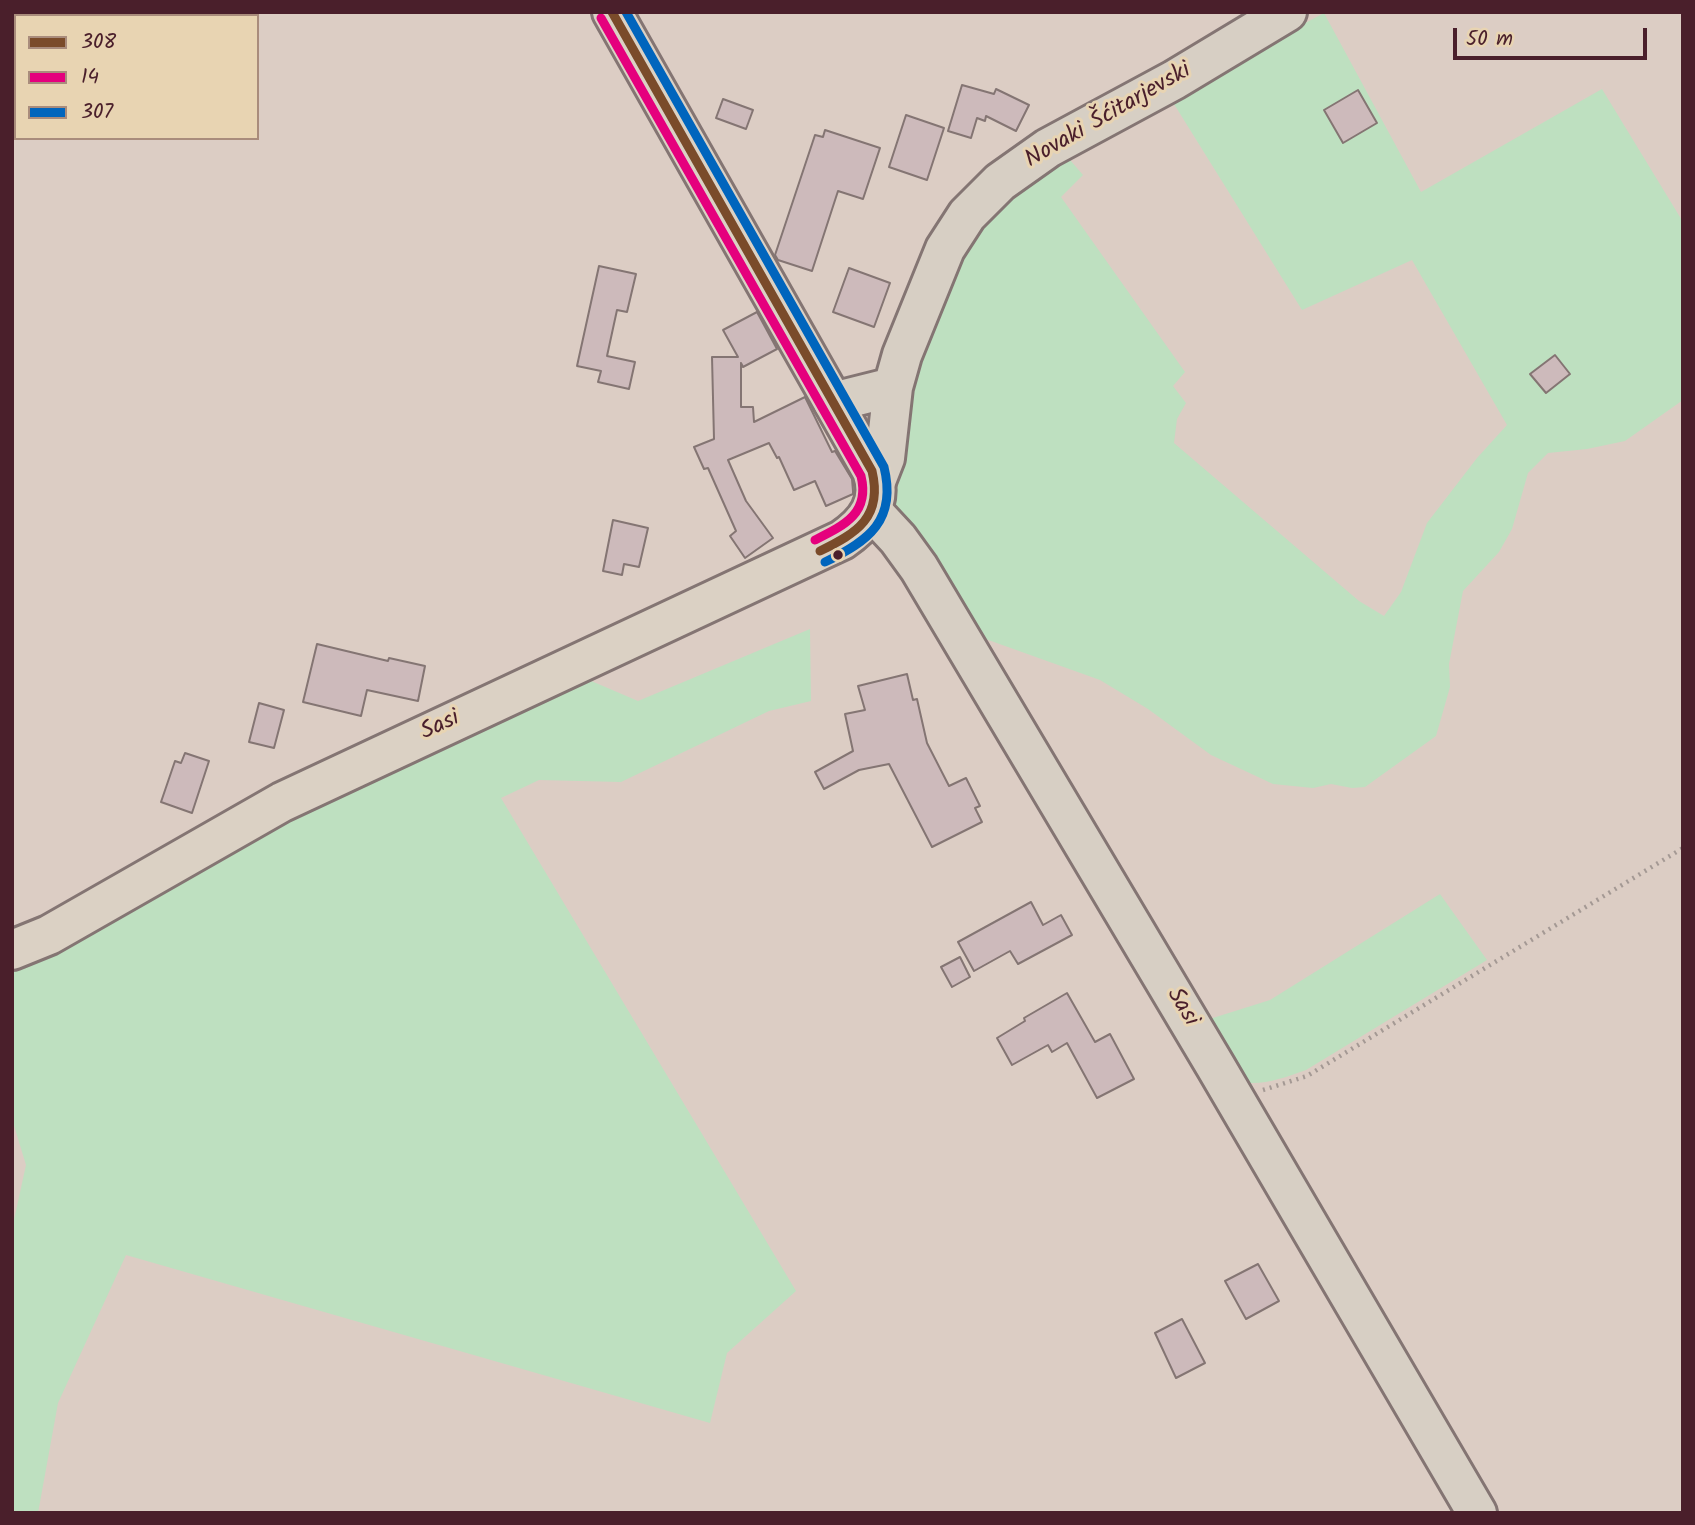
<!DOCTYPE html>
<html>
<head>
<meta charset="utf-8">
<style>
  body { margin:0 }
  #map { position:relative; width:1695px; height:1525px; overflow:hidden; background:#dccdc4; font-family:Kalam,sans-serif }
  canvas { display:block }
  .frame { position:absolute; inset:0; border:14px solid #4a1f2b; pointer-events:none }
  .legend { position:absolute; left:14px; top:14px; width:245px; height:126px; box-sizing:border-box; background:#e8d4b2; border:2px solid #a98c7c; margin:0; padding:9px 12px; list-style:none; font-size:21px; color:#4a1f2b }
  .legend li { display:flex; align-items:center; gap:14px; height:35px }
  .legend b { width:35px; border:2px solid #a98c7c }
  .scale { position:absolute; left:1453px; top:28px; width:194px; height:32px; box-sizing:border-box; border:4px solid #4a1f2b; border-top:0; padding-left:9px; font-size:21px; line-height:24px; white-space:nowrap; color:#4a1f2b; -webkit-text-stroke:5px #e8d4b2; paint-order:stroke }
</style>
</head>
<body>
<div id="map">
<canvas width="1695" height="1525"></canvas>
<div class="frame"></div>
<ul class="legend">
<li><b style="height:9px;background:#7a4b2a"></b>308</li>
<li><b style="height:9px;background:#e5007d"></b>14</li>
<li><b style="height:9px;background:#0065bd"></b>307</li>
</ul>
<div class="scale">50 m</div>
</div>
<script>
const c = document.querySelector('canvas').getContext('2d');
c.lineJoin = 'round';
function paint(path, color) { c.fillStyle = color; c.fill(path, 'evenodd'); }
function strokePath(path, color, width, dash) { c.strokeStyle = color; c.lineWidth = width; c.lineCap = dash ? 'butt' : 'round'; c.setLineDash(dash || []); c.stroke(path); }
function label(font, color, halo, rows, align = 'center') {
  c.font = font + ' Kalam,sans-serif'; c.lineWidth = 6; c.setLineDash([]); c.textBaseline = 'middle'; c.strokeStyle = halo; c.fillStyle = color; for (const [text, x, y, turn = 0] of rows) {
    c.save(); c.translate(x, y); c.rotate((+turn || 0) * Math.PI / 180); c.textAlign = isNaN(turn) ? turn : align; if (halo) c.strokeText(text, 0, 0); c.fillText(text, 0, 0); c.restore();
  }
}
const green = new Path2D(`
  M1324,13l97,179 181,-103 81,133v178l-58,41 -38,8 -39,4 -20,20 -16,56 -13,23 -36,39 -14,73 1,23 -14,49 -71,51 -13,1 -21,-4 -18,4 -40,-4 -62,-29 -63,-46 -48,-29 -134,-48 -63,-100 -9,-27 -3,-29 8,-55 52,-153 42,-62 71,-53 19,22 -22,22 124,175 -12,14 13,17 -9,16 -3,24 185,158 25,15 17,-24 26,-69 50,-65 30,-33 -95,-165 -110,50 -133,-214z
  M810,629l1,72 -42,10 -148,71 -82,-2 -38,18 295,493 -69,62 -17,70 -584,-168 -68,148 -20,110h-26v-284l14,-64 -14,-46v-156l98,-47 199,-106 187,-90 93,-40 49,21z
  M1440,894l47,66 -181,110c-26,9 -45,17 -72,11l-37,-58 73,-23z`);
const building = new Path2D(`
  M962,85l32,9 2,-5 33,16 -13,26 -30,-15 -1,5 -8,-3 -6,20 -23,-7z
  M1358,90l19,33 -34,20 -19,-33z
  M723,99l30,11 -7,19 -30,-11z
  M906,115l38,13 -17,52 -38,-13z
  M825,130l55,18 -17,51 -25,-8 -26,80 -34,-11 -3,-5 40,-120 8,2z
  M599,266l37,8 -9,38 -10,-2 -10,46 28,6 -6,27 -31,-7 3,-11 -24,-5z
  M849,268l41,15 -16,44 -41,-15z
  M757,312l20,37 -34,18 -2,-4v44h12l1,15 51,-25 27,55 3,-1 17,28 1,12v3l-27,12 -11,-25 -21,9 -15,-33 -2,1 -8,-15 -41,17 18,41 27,37 -28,20 -15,-22 6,-5 -28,-63 -4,1 -10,-22 20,-8 -2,-82h26l-15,-27z
  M1555,355l15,19 -24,19 -16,-19z
  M613,520l35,8 -9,39 -15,-3 -2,11 -19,-4z
  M317,644l71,17 1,-3 36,8 -7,35 -51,-11 -6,26 -58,-14z
  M907,674l6,26 4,-1 10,44 22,43 17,-8 14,28 -5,2 7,14 -50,25 -43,-83 -30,6 -35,19 -9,-17 38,-21 -8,-37 20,-4 -7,-24z
  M259,703l25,7 -10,38 -25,-6z
  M185,753l24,8 -17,52 -31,-11 14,-41 6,2z
  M1031,902l12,23 18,-10 11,20 -54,29 -8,-13 -36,20 -16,-29z
  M960,957l10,20 -18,10 -11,-20z
  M1067,993l28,49 15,-8 24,45 -37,19 -30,-55 -15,9 -4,-7 -36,20 -15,-27 28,-17 -1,-3z
  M1258,1264l21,37 -33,18 -21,-38z
  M1182,1319l23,44 -29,15 -21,-45z`);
const path = new Path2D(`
  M1263,1090l44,-14 376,-228`);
const minor = new Path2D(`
  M833,402l60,-15
  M876,481l9,-23 8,-71 9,-32 43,-106 22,-34 33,-33 48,-34 126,-68 113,-68
  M872,511l26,28 21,29 297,499 261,446`);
const major = new Path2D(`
  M12,950l37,-15 233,-133 560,-262c25,-17 41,-38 30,-69l-260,-459`);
const bus1 = new Path2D(`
  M612,12l260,459c11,46 -15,62 -52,80`);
const bus2 = new Path2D(`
  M601,18l260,458c9,37 -16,49 -46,64`);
const bus3 = new Path2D(`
  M626,12l258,455c13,53 -15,74 -59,95`);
const markers = [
  [838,555,6,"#4a1f2b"]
];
const streetNames = [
  ["Novaki Šćitarjevski",1109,117,-30],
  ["Sasi",441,727,-25],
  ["Sasi",1181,1008,59]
];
paint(green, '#bee0c0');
paint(building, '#cdbabb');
strokePath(building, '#847573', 2);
strokePath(minor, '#847573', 44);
strokePath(major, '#847573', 44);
strokePath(path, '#a49994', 4.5, [2, 5]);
strokePath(minor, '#d7cfc4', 38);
strokePath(major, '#dbd1c4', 38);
strokePath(bus1, '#7a4b2a', 9);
strokePath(bus2, '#e5007d', 9);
strokePath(bus3, '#0065bd', 9);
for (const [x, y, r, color] of markers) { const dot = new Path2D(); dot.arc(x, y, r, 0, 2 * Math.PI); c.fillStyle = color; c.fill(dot); strokePath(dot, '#e8d4b2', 2.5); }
label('24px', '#4a1f2b', '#e8d4b2', streetNames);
</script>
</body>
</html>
